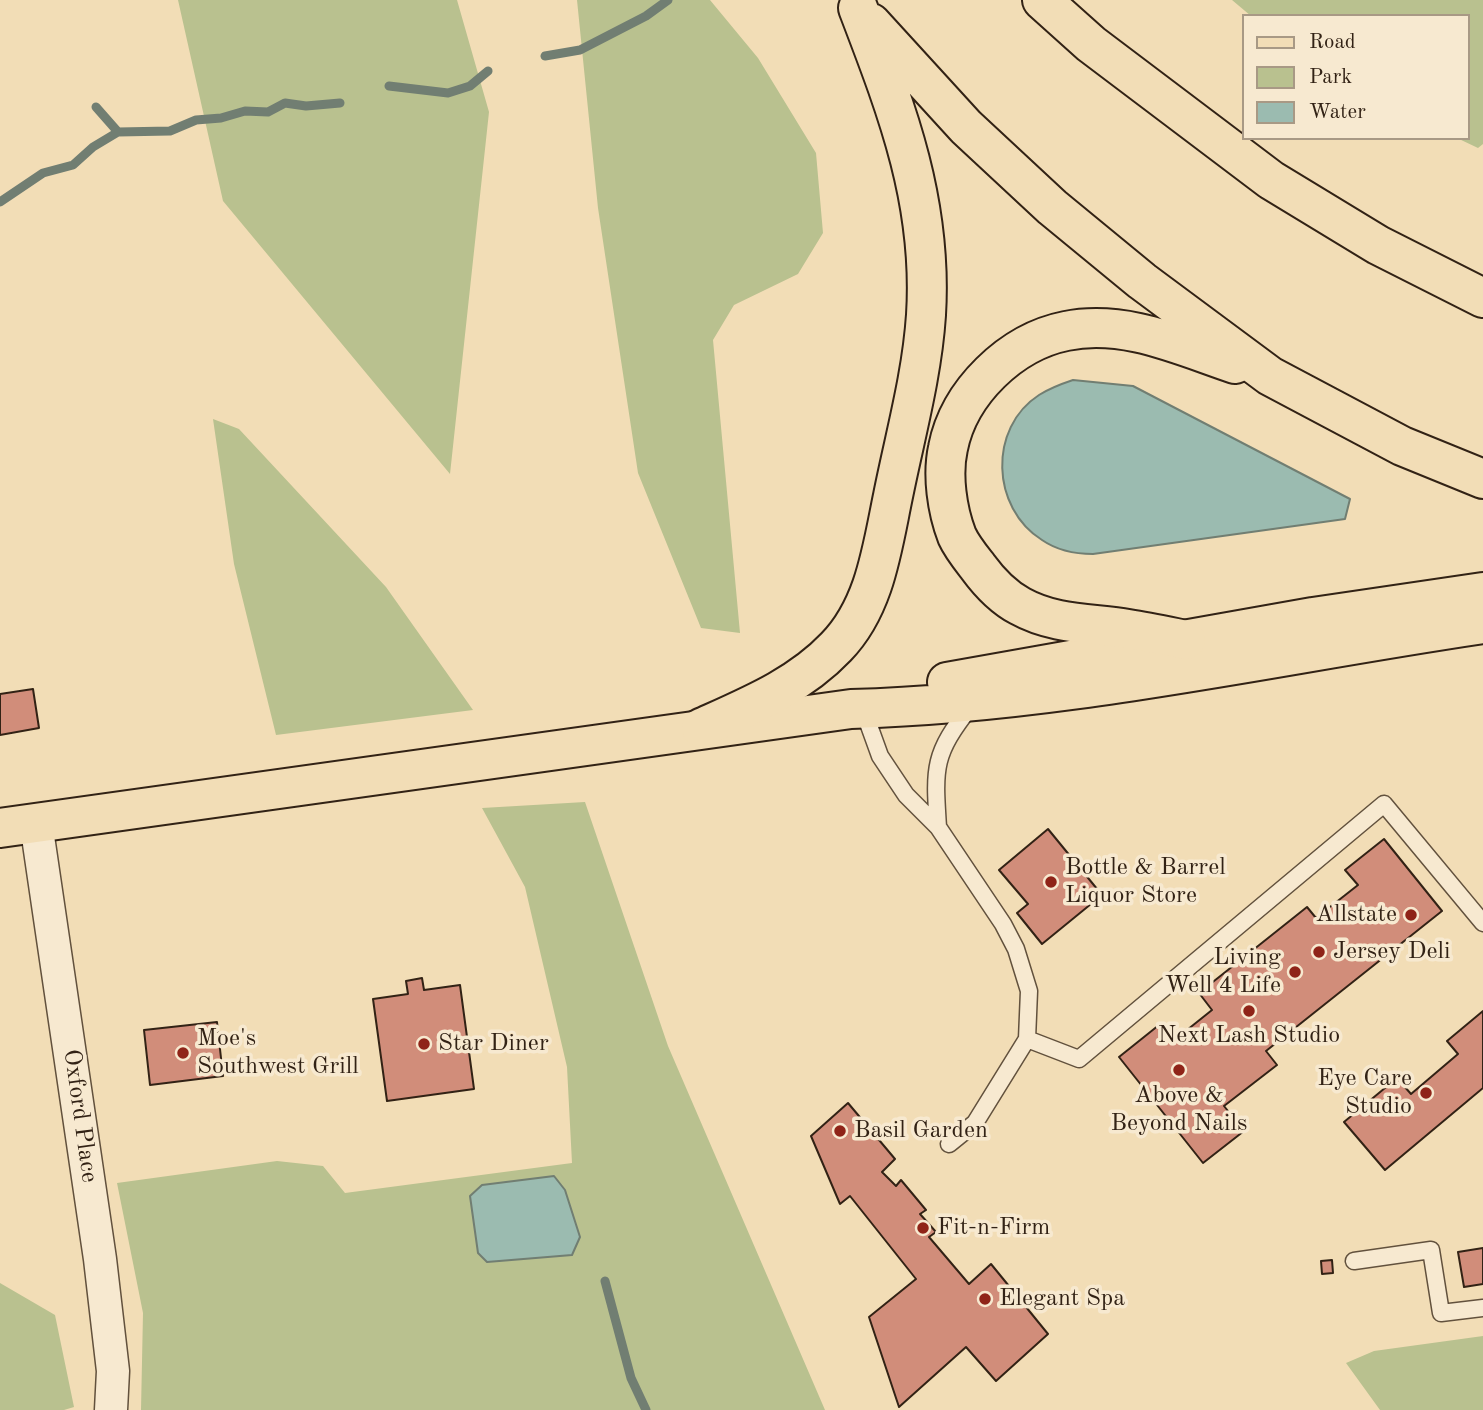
<!DOCTYPE html>
<html>
<head>
<meta charset="utf-8">
<style>
  body { margin:0 }
  #map { position:relative; width:1483px; height:1410px; overflow:hidden; background:#f2ddb6; font-family:"Old Standard TT",serif }
  canvas { display:block }
  .legend { position:absolute; left:1242px; top:14px; width:228px; height:126px; box-sizing:border-box; background:#f7e9d0; border:2px solid #a89985; margin:0; padding:9px 12px; list-style:none; font-size:21px; color:#322215 }
  .legend li { display:flex; align-items:center; gap:14px; height:35px }
  .legend b { width:35px; border:2px solid #a89985 }
</style>
</head>
<body>
<div id="map">
<canvas width="1483" height="1410"></canvas>
<ul class="legend">
<li><b style="height:9px;background:#f2ddb6"></b>Road</li>
<li><b style="height:19px;background:#b9c18f"></b>Park</li>
<li><b style="height:19px;background:#9bbbb0"></b>Water</li>
</ul>
</div>
<script>
const c = document.querySelector('canvas').getContext('2d');
c.lineJoin = 'round';
function paint(path, color) { c.fillStyle = color; c.fill(path, 'evenodd'); }
function strokePath(path, color, width, dash) { c.strokeStyle = color; c.lineWidth = width; c.lineCap = dash ? 'butt' : 'round'; c.setLineDash(dash || []); c.stroke(path); }
function label(font, color, halo, rows, align = 'center') {
  c.font = font + ' "Old Standard TT",serif'; c.lineWidth = 7; c.setLineDash([]); c.textBaseline = 'middle'; c.strokeStyle = halo; c.fillStyle = color; for (const [text, x, y, turn = 0] of rows) {
    c.save(); c.translate(x, y); c.rotate((+turn || 0) * Math.PI / 180); c.textAlign = isNaN(turn) ? turn : align; if (halo) c.strokeText(text, 0, 0); c.fillText(text, 0, 0); c.restore();
  }
}
const green = new Path2D(`
  M178,0h279l32,112 -39,362 -227,-273z
  M577,0h133l48,58 58,95 7,80 -25,41 -64,31 -21,35 27,293 -39,-5 -63,-155 -40,-265z
  M1232,0h251v144l-5,4 -21,-10h10v-122h-216z
  M213,419l26,10 147,158 87,123 -197,25 -42,-171z
  M585,802l83,244 157,364h-684l2,-97 -26,-130 160,-22 46,5 22,27 227,-30 -5,-96 -42,-180 -43,-79z
  M0,1283l55,32 19,92 -10,3h-64z
  M1483,1336v74h-103l-34,-47 28,-12z`);
const water = new Path2D(`
  M1073,380l60,6 217,113 -5,20 -252,35c-19,0 -35,-3 -51,-14 -51,-32 -54,-112 -3,-145 11,-7 22,-11 34,-15z
  M554,1176l11,14 15,47 -8,18 -85,7 -9,-9 -8,-57 12,-11z`);
const stream = new Path2D(`
  M545,56l35,-6 66,-34 22,-16
  M389,86l59,7 22,-7 18,-15
  M96,107l22,25
  M0,202l43,-29 30,-8 20,-18 25,-15 52,-1 26,-11 25,-2 24,-7 23,1 17,-9 21,3 34,-3
  M605,1281l26,97 15,32`);
const building = new Path2D(`
  M33,689l6,39 -39,7v-41z
  M1048,829l54,66 -60,49 -25,-31 11,-9 -29,-34z
  M1384,839l58,72 -176,140 11,14 -53,41 20,25 -41,32 -84,-106 40,-32 13,17 40,-32 -13,-17 108,-86 9,11 42,-33 -13,-15z
  M422,978l2,12 36,-5 14,104 -87,12 -14,-102 35,-5 -2,-13z
  M1483,1011v77l-98,82 -41,-48 53,-44 14,16 47,-40 -11,-13z
  M217,1022l6,54 -73,9 -6,-55z
  M848,1103l47,56 -13,13 14,14 5,-6 25,30 -6,4 16,18 -7,5 40,47 22,-20 57,70 -52,47 -30,-34 -67,60 -30,-90 47,-38 -66,-83 -10,8 -29,-68z
  M1483,1248v36l-19,3 -6,-35z
  M1332,1260l1,13 -11,1 -1,-13z`);
const lane = new Path2D(`
  M863,709l17,47 26,39 32,32 65,97 13,25 13,42 -2,48 52,20 305,-255 99,119
  M938,827c-4,-60 -5,-73 33,-121
  M949,1144l26,-21 52,-84
  M1354,1261l77,-11 10,63 42,-5`);
const street = new Path2D(`
  M36,823l64,436 13,112 -2,39`);
const primary = new Path2D(`
  M947,682l366,-65 170,-25
  M0,828l851,-119c213,-6 422,-54 632,-85`);
const highway = new Path2D(`
  M1042,0l49,44 180,136 107,65 105,53
  M871,23l95,104 86,80 90,74 128,95 132,70 81,33
  M1186,640c-20,-4 -39,-8 -58,-11 -36,-6 -74,-4 -108,-23 -17,-9 -31,-24 -42,-39 -7,-9 -16,-20 -21,-31 -10,-26 -15,-61 -9,-88 11,-56 63,-106 118,-117 59,-12 115,15 169,33
  M701,728c49,-22 98,-42 135,-81 39,-40 46,-98 57,-151 12,-60 29,-120 33,-181 7,-113 -29,-205 -68,-307`);
const markers = [
  [1051,882,7,"#8f2418"],
  [1411,915,7,"#8f2418"],
  [1319,952,7,"#8f2418"],
  [1295,972,7,"#8f2418"],
  [1249,1011,7,"#8f2418"],
  [424,1044,7,"#8f2418"],
  [183,1053,7,"#8f2418"],
  [1179,1070,7,"#8f2418"],
  [1426,1093,7,"#8f2418"],
  [840,1131,7,"#8f2418"],
  [923,1228,7,"#8f2418"],
  [985,1299,7,"#8f2418"]
];
const poiNames = [
  ["Bottle & Barrel",1065,868],
  ["Liquor Store",1065,896],
  ["Allstate",1397,915,"right"],
  ["Jersey Deli",1333,952],
  ["Living",1281,958,"right"],
  ["Well 4 Life",1281,986,"right"],
  ["Next Lash Studio",1249,1036,"center"],
  ["Moe's",197,1039],
  ["Southwest Grill",197,1067],
  ["Star Diner",438,1044],
  ["Eye Care",1412,1079,"right"],
  ["Studio",1412,1107,"right"],
  ["Above &",1179,1096,"center"],
  ["Beyond Nails",1179,1124,"center"],
  ["Basil Garden",854,1131],
  ["Fit-n-Firm",937,1228],
  ["Elegant Spa",999,1299]
];
const streetNames = [
  ["Oxford Place",80,1116,82]
];
paint(green, '#b9c18f');
paint(water, '#9bbbb0');
strokePath(water, '#717e72', 2);
strokePath(stream, '#717e72', 9);
paint(building, '#d18d7a');
strokePath(building, '#322215', 2);
strokePath(lane, '#62513d', 19);
strokePath(street, '#62513d', 35);
strokePath(primary, '#322215', 42);
strokePath(highway, '#322215', 42);
strokePath(lane, '#f7e9d0', 16);
strokePath(street, '#f7e9d0', 32);
strokePath(primary, '#f2ddb6', 38);
strokePath(highway, '#f2ddb6', 38);
for (const [x, y, r, color] of markers) { const dot = new Path2D(); dot.arc(x, y, r, 0, 2 * Math.PI); c.fillStyle = color; c.fill(dot); strokePath(dot, '#f7e9d0', 2.5); }
label('24px', '#322215', '#f7e9d0', poiNames, 'left');
label('24px', '#322215', '#f7e9d0', streetNames);
</script>
</body>
</html>
